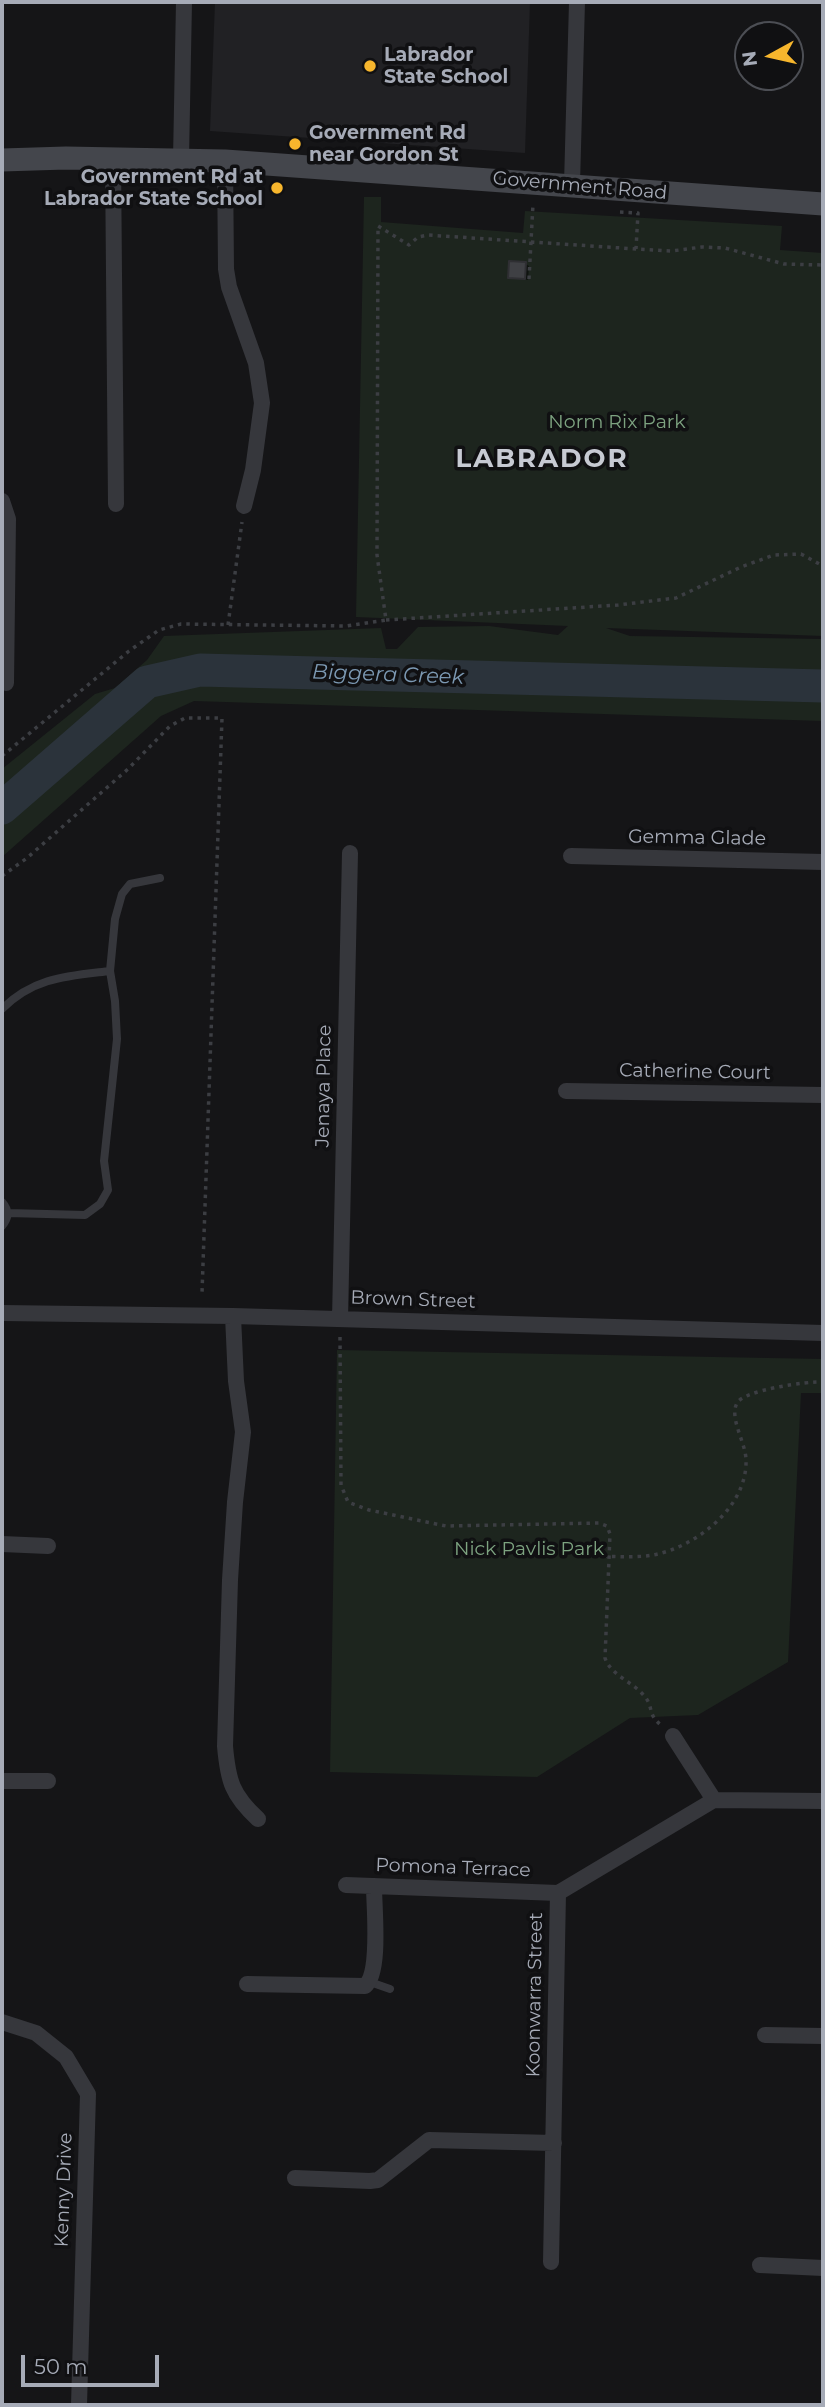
<!DOCTYPE html>
<html>
<head>
<meta charset="utf-8">
<style>
  body { margin:0 }
  #map { position:relative; width:825px; height:2407px; overflow:hidden; background:#151517; font-family:Montserrat,sans-serif }
  canvas { display:block }
  .frame { position:absolute; inset:0; border:4px solid #a6abb7; pointer-events:none }
  .north { position:absolute; left:734px; top:21px; width:70px; height:70px; box-sizing:border-box; background:#101012; border:2px solid #4c4e54; border-radius:50%; rotate:262deg; font-size:19px; font-weight:700; line-height:28px; text-align:center; color:#a6abb7 }
  .north::after { content:''; display:block; margin:auto; width:24px; height:32px; background:#f7b62d; clip-path:polygon(50% 0,100% 100%,50% 72%,0 100%) }
  .scale { position:absolute; left:21px; top:2355px; width:138px; height:32px; box-sizing:border-box; border:4px solid #a6abb7; border-top:0; padding-left:9px; font-size:21px; line-height:24px; white-space:nowrap; color:#a6abb7; -webkit-text-stroke:5px #101012; paint-order:stroke }
</style>
</head>
<body>
<div id="map">
<canvas width="825" height="2407"></canvas>
<div class="frame"></div>
<div class="north">N</div>
<div class="scale">50 m</div>
</div>
<script>
const c = document.querySelector('canvas').getContext('2d');
c.lineJoin = 'round';
function paint(path, color) { c.fillStyle = color; c.fill(path, 'evenodd'); }
function strokePath(path, color, width, dash) { c.strokeStyle = color; c.lineWidth = width; c.lineCap = dash ? 'butt' : 'round'; c.setLineDash(dash || []); c.stroke(path); }
function label(font, color, halo, rows, align = 'center') {
  c.font = font + ' Montserrat,sans-serif'; c.lineWidth = 7; c.setLineDash([]); c.textBaseline = 'middle'; c.strokeStyle = halo; c.fillStyle = color; for (const [text, x, y, turn = 0] of rows) {
    c.save(); c.translate(x, y); c.rotate((+turn || 0) * Math.PI / 180); c.textAlign = isNaN(turn) ? turn : align; if (halo) c.strokeText(text, 0, 0); c.fillText(text, 0, 0); c.restore();
  }
}
const built = new Path2D(`
  M215,2h315l-5,151 -315,-22z`);
const green = new Path2D(`
  M364,197h17v25l142,11 2,-22 257,15 -2,24 43,3v383l-217,-8 24,8 193,3v82l-629,-20 -33,15 -159,141v-88l93,-75 20,-6 32,-28 17,-24 217,-8 5,21h11l21,-22 71,-1 69,9 10,-9 -212,-9z
  M337,1350l486,9v34h-22l-13,269 -90,53 -68,3 -93,59 -207,-5z`);
const shadow = new Path2D(`
  M526,264l3,2 -1,14 -18,-3z`);
const river = new Path2D(`
  M2,808l145,-126 53,-12 623,16`);
const building = new Path2D(`
  M509,261l17,1 -1,17 -17,-1z`);
const path = new Path2D(`
  M620,212l18,1 -2,36
  M529,279l4,-75
  M386,620l232,-15 58,-7 65,-31 33,-12 27,-1 22,12
  M228,625l14,-103
  M2,756l127,-105 30,-21 22,-6 165,2 40,-6 -9,-65 1,-329 31,19 9,-8 10,-2 208,14 36,2 30,-4 23,1 59,16 39,1
  M2,876l25,-18 101,-89 42,-43 15,-8h37l-20,575
  M340,1337l1,148 7,17 21,8 77,16 153,-3 8,3 3,8 -5,124c6,18 29,24 40,39 9,11 2,17 16,28
  M578,1556c24,-1 51,3 75,-1 43,-8 95,-48 93,-96 -1,-18 -17,-41 -9,-56 7,-13 71,-22 86,-21`);
const lane = new Path2D(`
  M2,1009c32,-32 66,-33 108,-38
  M2,1202c7,8 7,16 0,24
  M8,1213l77,2 15,-11 8,-14 -4,-29 13,-122 -2,-38 -5,-30 5,-52 7,-25 8,-10 30,-6
  M370,1982l20,7`);
const street = new Path2D(`
  M113,158l3,346
  M181,159l3,-157
  M225,161l1,108 3,18 27,76 6,40 -9,67 -9,36
  M572,184l5,-182
  M2,501l6,18 -2,164
  M571,856l252,6
  M566,1091l257,4
  M2,1313l231,3 590,17
  M233,1316l3,65 7,51 -8,70 -5,78 -5,166c3,35 7,49 33,73
  M340,1319l10,-466
  M2,1544l46,2
  M673,1736l41,64
  M2,1781h46
  M346,1885l212,8
  M247,1984l118,2c16,-13 9,-78 9,-100
  M2,2022l34,11 30,24 22,37 -9,311
  M765,2035l58,1
  M295,2178l75,3 8,-1 51,-40 125,3
  M551,2262l7,-369 156,-93 109,1
  M760,2265l63,3`);
const secondary = new Path2D(`
  M2,160l64,-2 159,3 598,43`);
const markers = [
  [370,66,7,"#f7b62d"],
  [295,144,7,"#f7b62d"],
  [277,188,7,"#f7b62d"]
];
const poiNames = [
  ["Labrador",384,55],
  ["State School",384,77],
  ["Government Rd",309,133],
  ["near Gordon St",309,155],
  ["Government Rd at",263,177,"right"],
  ["Labrador State School",263,199,"right"]
];
const streetNames = [
  ["Government Road",580,186,5],
  ["Gemma Glade",697,838,1],
  ["Catherine Court",695,1072,1],
  ["Jenaya Place",324,1086,-89],
  ["Brown Street",413,1300,2],
  ["Pomona Terrace",453,1868,2],
  ["Koonwarra Street",535,1995,-89],
  ["Kenny Drive",64,2190,-88]
];
const parkNames = [
  ["Norm Rix Park",617,422],
  ["Nick Pavlis Park",529,1549]
];
const waterNames = [
  ["Biggera Creek",388,675,2]
];
const districtNames = [
  ["LABRADOR",542,459]
];
paint(built, '#212124');
paint(green, '#1d251e');
paint(shadow, '#0007');
strokePath(river, '#2b333b', 33);
paint(building, '#3f4044');
strokePath(building, '#2f2f33', 2);
strokePath(path, '#3c3e43', 3.5, [3.5, 5]);
strokePath(lane, '#36373c', 8);
strokePath(street, '#36373c', 16);
strokePath(secondary, '#44464c', 23);
for (const [x, y, r, color] of markers) { const dot = new Path2D(); dot.arc(x, y, r, 0, 2 * Math.PI); c.fillStyle = color; c.fill(dot); strokePath(dot, '#101012', 2.5); }
label('bold 19px', '#a6abb7', '#101012', poiNames, 'left');
label('19px', '#a6abb7', '#101012', streetNames);
label('19px', '#7da380', '#101012', parkNames);
label('italic 21px', '#7c99b3', '#101012', waterNames);
c.letterSpacing = '2px';
label('bold 26px', '#c7cad3', '#101012', districtNames);
c.letterSpacing = '0px';
</script>
</body>
</html>
